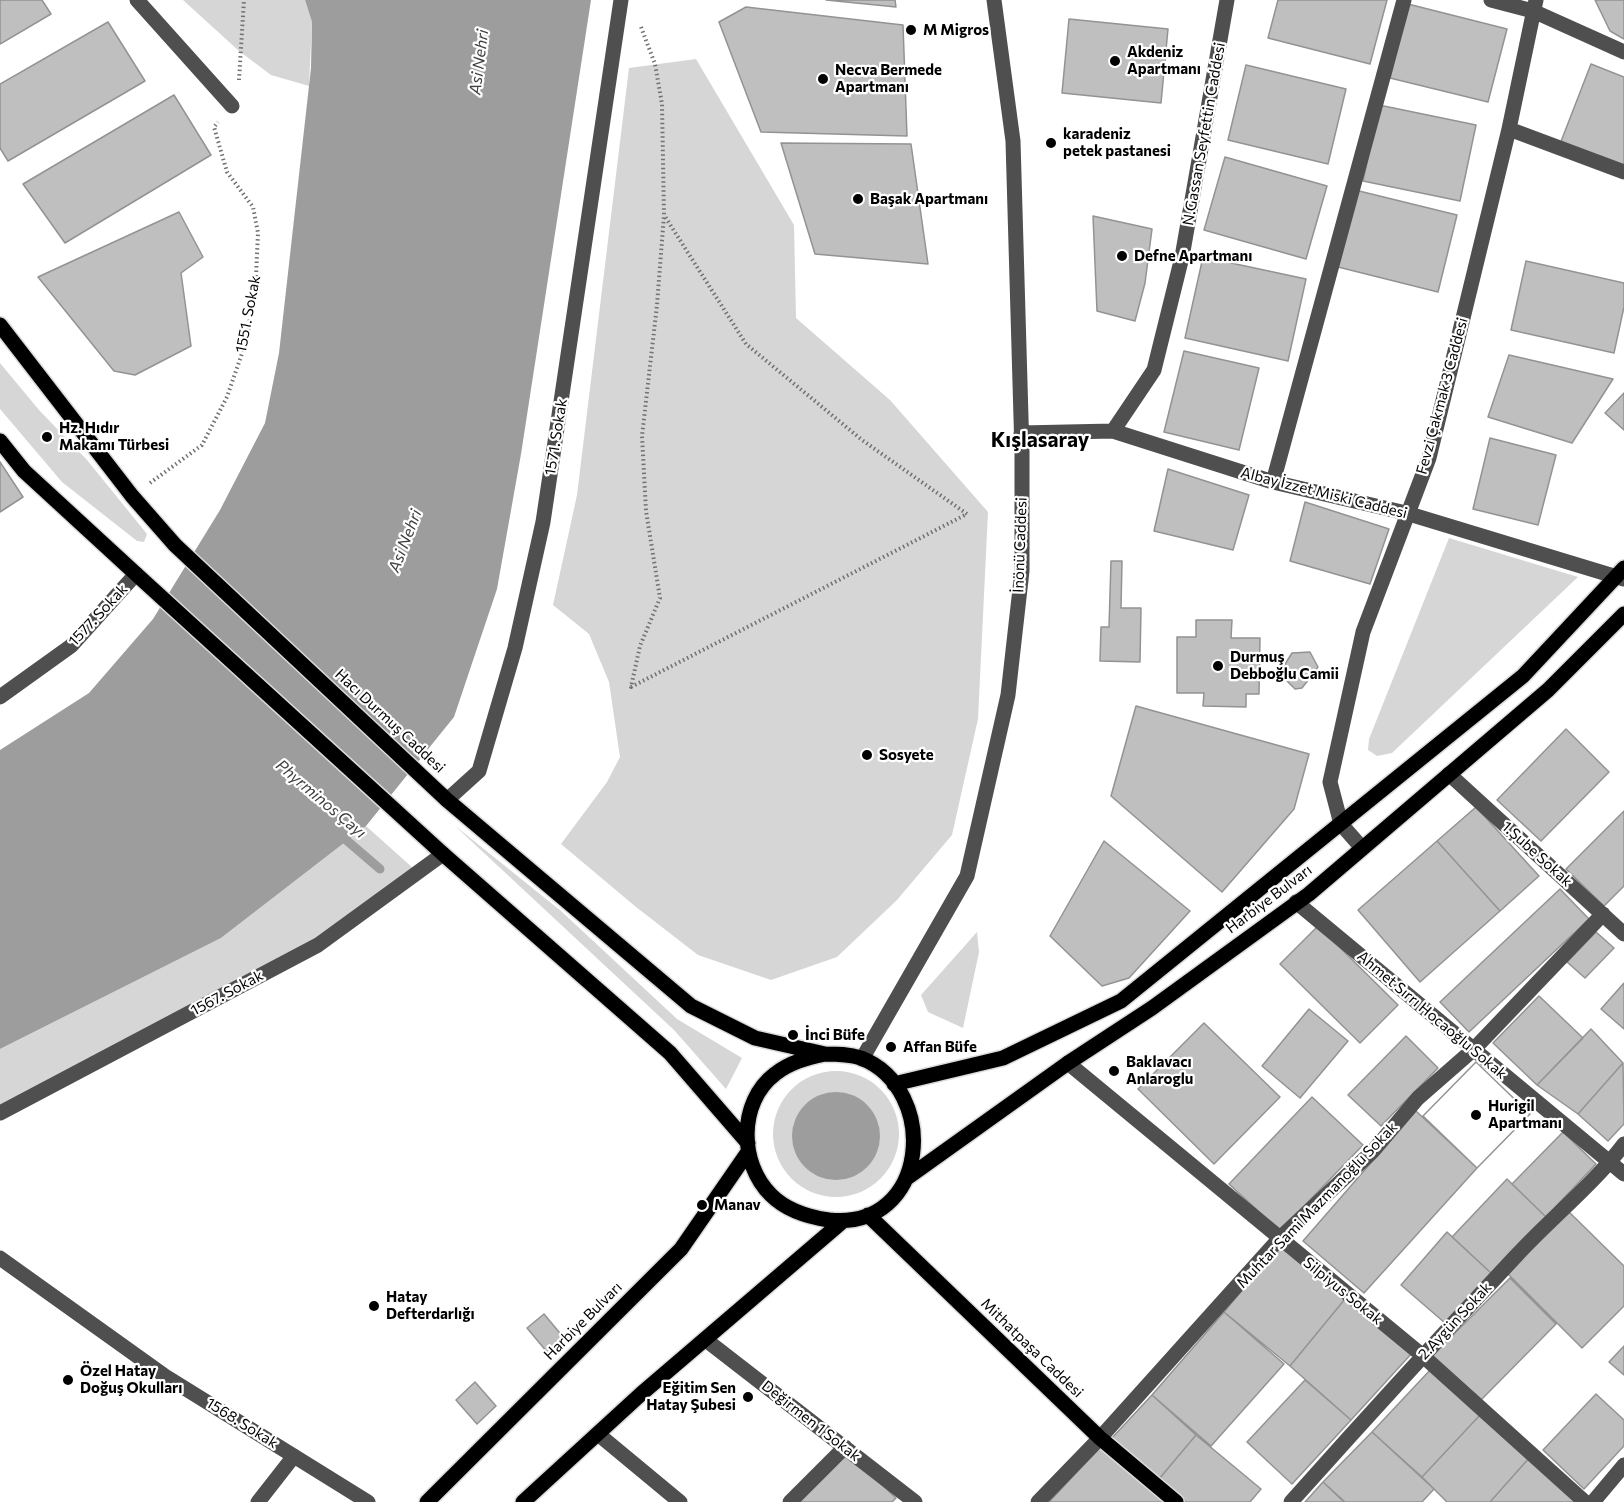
<!DOCTYPE html>
<html>
<head>
<meta charset="utf-8">
<style>
  body { margin:0 }
  canvas { display:block; background:#fff }
</style>
</head>
<body>
<canvas width="1624" height="1502"></canvas>
<script>
const c = document.querySelector('canvas').getContext('2d');
c.lineJoin = 'round';
function paint(path, color) { c.fillStyle = color; c.fill(path, 'evenodd'); }
function strokePath(path, color, width, dash) { c.strokeStyle = color; c.lineWidth = width; c.lineCap = dash ? 'butt' : 'round'; c.setLineDash(dash || []); c.stroke(path); }
function label(font, color, halo, rows, align = 'center') {
  c.font = font + ' Commissioner,sans-serif'; c.lineWidth = 4.5; c.setLineDash([]); c.textBaseline = 'middle'; c.strokeStyle = halo; c.fillStyle = color; for (const [text, x, y, turn = 0] of rows) {
    c.save(); c.translate(x, y); c.rotate((+turn || 0) * Math.PI / 180); c.textAlign = isNaN(turn) ? turn : align; if (halo) c.strokeText(text, 0, 0); c.fillText(text, 0, 0); c.restore();
  }
}
const green = new Path2D(`
  M183,0h122l7,22 -3,64 -38,-11 -32,-24z
  M696,59l98,166 2,93 94,82 98,112 -10,207 -26,116 -55,65 -60,57 -66,23 -73,-25 -62,-48 -75,-63 46,-62 13,-25 -11,-75 -20,-48 -36,-29 24,-110 52,-427z
  M0,363l39,47 48,50 60,74 -3,8 -7,-1 -75,-59 -62,-73z
  M1449,538l129,39 -186,176 -15,3 -9,-6 1,-11z
  M454,825l107,86 116,108 65,39 -16,31 -52,-59z
  M366,826l57,51 -91,65 -332,174v-67l221,-111z
  M977,932l2,20 -16,76 -35,-16 -7,-17z
  M773 1134a63 63 0 1 1 126 0a63 63 0 1 1-126 0Z`);
const water = new Path2D(`
  M305,0h286l-70,454 -24,135 -43,128 -88,109 -145,112 -221,111v-299l89,-57 64,-74 67,-109 45,-87 14,-70 32,-285 1,-46z
  M792 1136a44 44 0 1 1 88 0a44 44 0 1 1-88 0Z`);
const stream = new Path2D(`
  M338,833l42,36`);
const building = new Path2D(`
  M0,0h42l9,14 -51,30z
  M826,0h69l1,7z
  M1278,0h109l-17,64 -102,-26z
  M1595,0h29v39l-14,-8z
  M1408,4l99,25 -19,73 -98,-24z
  M746,7l157,18 4,111 -146,-4 -42,-110z
  M1069,19l99,10 -7,74 -99,-10z
  M108,22l37,59 -137,80 -8,-13v-64z
  M1591,64l33,13v91l-64,-24z
  M1246,65l100,24 -18,75 -100,-24z
  M174,95l37,60 -146,88 -42,-59z
  M1379,105l97,20 -16,76 -97,-20z
  M781,143l130,1 17,120 -113,-10z
  M1225,157l102,29 -21,73 -102,-29z
  M1355,190l102,25 -19,77 -100,-25z
  M179,212l24,45 -22,16 10,73 -56,29 -21,-4 -76,-94z
  M1093,216l59,13 -7,54 -10,38 -38,-10z
  M1203,257l103,22 -18,82 -103,-23z
  M1526,261l98,22v24l-10,46 -103,-23z
  M1184,351l75,17 -20,82 -75,-18z
  M1509,355l104,24 -41,64 -84,-26z
  M1624,393v37l-19,-17z
  M1490,438l66,17 -18,70 -65,-16z
  M0,462l23,35 -23,15z
  M1168,469l81,26 -16,55 -79,-19z
  M1305,502l84,27 -19,55 -80,-23z
  M1111,561h11l-1,47h20l-1,54 -40,-1 1,-34h8z
  M1196,620h36l-1,18h29l-1,56h-13v13l-43,-1 1,-13h-27v-56h19z
  M1310,652l8,15 -16,21 -7,1 -10,-10v-15l7,-11z
  M1136,706l173,48 -15,55 -72,83 -111,-96z
  M1566,729l43,43 -68,69 -44,-41z
  M1476,807l63,69 -39,35 -63,-70z
  M1624,811v75l-20,20 -38,-37z
  M1104,841l86,70 -61,67 -27,8 -52,-50z
  M1437,841l63,70 -80,71 -62,-72z
  M1560,889l29,30 -120,113 -29,-30z
  M1318,926l80,79 -38,38 -80,-79z
  M1596,932l18,16 -29,30 -18,-16z
  M1624,983v46l-23,-20z
  M1539,996l44,42 -46,47 -44,-42z
  M1309,1009l39,32 -48,57 -38,-32z
  M1204,1023l76,74 -66,67 -76,-75z
  M1591,1029l32,34 -45,51 -41,-29z
  M1406,1036l32,32 -57,58 -33,-31z
  M1476,1062l54,52 -53,54 -54,-52z
  M1476,1062l54,52 -53,54 -54,-52z
  M1623,1063l1,61 -16,17 -30,-27z
  M1312,1097l51,48 -83,86 -51,-47z
  M1416,1111l61,57 -113,125 -61,-52z
  M1563,1132l33,32 -50,53 -34,-33z
  M1507,1179l39,38 -55,56 -39,-36z
  M1567,1210l57,56v40l-42,42 -77,-77z
  M1447,1232l44,41 -46,50 -44,-38z
  M1279,1245l66,54 -55,67 -66,-54z
  M1510,1278l46,46 -76,77 -48,-45z
  M1345,1299l68,53 -62,68 -61,-54z
  M1224,1312l60,52 -73,82 -59,-51z
  M544,1314l20,24 -17,14 -20,-24z
  M1624,1346v29l-15,-13z
  M1432,1368l49,46 -59,63 -50,-45z
  M1305,1380l46,40 -59,64 -45,-42z
  M475,1382l21,24 -19,18 -21,-24z
  M1596,1394l28,26v26l-40,43 -41,-39z
  M1152,1395l44,40 -37,44 -48,-40z
  M1481,1414l49,43 -40,45h-43l-25,-25z
  M1372,1432l62,57 -12,13h-77l-22,-20z
  M1196,1435l65,54 -11,13h-64l-27,-23z
  M1102,1445l62,57h-115z
  M846,1451l50,47 -4,4h-95z
  M1530,1457l51,45h-91z
  M1323,1482l21,20h-39z`);
const path = new Path2D(`
  M641,27l14,37 7,40 2,111 -7,90 -15,131 4,75 14,87 -20,48 -9,41 336,-173 -105,-74 -116,-96 -82,-129
  M239,80l5,-80
  M150,483l52,-38 25,-48 20,-58 9,-63 2,-43 -5,-26 -26,-35 -13,-45 4,-5`);
const minor = new Path2D(`
  M137,0l95,106
  M1491,0l42,11 91,41
  M1509,129l115,43
  M1113,431l41,-61 28,-113 45,-257
  M1021,433l92,-2 160,51 133,31 218,66
  M1273,482l131,-482
  M0,697l71,-51 65,-72
  M1449,774l175,160
  M447,800l32,-29 36,-123 28,-126 78,-522
  M1362,848l-21,-24 -11,-42 33,-150 66,-174 80,-329 27,-129
  M1296,902l328,272
  M862,1059l105,-183 41,-181 14,-124v-119l-9,-311 -19,-141
  M1068,1063l355,293 162,146
  M0,1113l318,-168 125,-91
  M0,1258l165,118 203,126
  M706,1340l209,162
  M598,1434l82,68
  M258,1502l36,-46
  M790,1502l55,-55
  M1038,1502l62,-64 179,-199 94,-88 45,-53 56,-49 129,-135
  M1291,1502c74,-83 149,-165 225,-246 35,-38 77,-71 108,-112
  M1593,1502l31,-37`);
const major = new Path2D(`
  M0,325l132,171 43,49 272,255 244,206 64,32 70,16
  M0,441l24,30 112,103 307,280 227,199 78,90
  M825,1054c12,0 24,0 36,4 79,31 69,173 -32,162 -21,-3 -43,-10 -58,-25 -32,-31 -33,-93 4,-121 15,-12 32,-16 50,-20z
  M894,1084l109,-26 118,-57 402,-325 101,-108
  M907,1178l161,-115 84,-55 157,-114 239,-204 76,-76
  M868,1215l232,223 76,64
  M427,1502l254,-253 67,-97
  M523,1502l118,-108 202,-173`);
const markers = [
  [911,30,6,"#000"],
  [1115,61,6,"#000"],
  [823,79,6,"#000"],
  [1051,143,6,"#000"],
  [858,199,6,"#000"],
  [1122,256,6,"#000"],
  [47,437,6,"#000"],
  [1218,666,6,"#000"],
  [867,755,6,"#000"],
  [793,1035,6,"#000"],
  [891,1047,6,"#000"],
  [1114,1071,6,"#000"],
  [1476,1115,6,"#000"],
  [702,1205,6,"#000"],
  [374,1306,6,"#000"],
  [68,1380,6,"#000"],
  [748,1397,6,"#000"]
];
const poiNames = [
  ["M Migros",923,30],
  ["Akdeniz",1127,52],
  ["Apartmanı",1127,69],
  ["Necva Bermede",835,70],
  ["Apartmanı",835,87],
  ["karadeniz",1063,134],
  ["petek pastanesi",1063,151],
  ["Başak Apartmanı",870,199],
  ["Defne Apartmanı",1134,256],
  ["Hz. Hıdır",59,428],
  ["Makamı Türbesi",59,445],
  ["Durmuş",1230,657],
  ["Debboğlu Camii",1230,674],
  ["Sosyete",879,755],
  ["İnci Büfe",805,1035],
  ["Affan Büfe",903,1047],
  ["Baklavacı",1126,1062],
  ["Anlaroglu",1126,1079],
  ["Hurigil",1488,1106],
  ["Apartmanı",1488,1123],
  ["Manav",714,1205],
  ["Hatay",386,1297],
  ["Defterdarlığı",386,1314],
  ["Özel Hatay",80,1371],
  ["Doğuş Okulları",80,1388],
  ["Eğitim Sen",736,1388,"right"],
  ["Hatay Şubesi",736,1405,"right"]
];
const streetNames = [
  ["N.Gassan Seyfettin Caddesi",1204,134,-80],
  ["1551. Sokak",248,314,-79],
  ["Fevzi Çakmak 3 Caddesi",1442,396,-75],
  ["1571. Sokak",556,437,-81],
  ["Albay İzzet Miski Caddesi",1324,493,14],
  ["İnönü Caddesi",1020,545,-88],
  ["1577. Sokak",98,615,-47],
  ["Hacı Durmuş Caddesi",390,721,43],
  ["1.Şube Sokak",1537,854,42],
  ["Harbiye Bulvarı",1269,899,-37],
  ["1567. Sokak",227,993,-28],
  ["Ahmet Sırrı Hocaoğlu Sokak",1432,1015,40],
  ["Muhtar Sami Mazmanoğlu Sokak",1317,1205,-46],
  ["Silpiyus Sokak",1343,1291,39],
  ["Harbiye Bulvarı",583,1321,-45],
  ["2.Aygün Sokak",1455,1321,-47],
  ["Mithatpaşa Caddesi",1032,1348,44],
  ["Değirmen 1 Sokak",811,1421,38],
  ["1568. Sokak",242,1423,32]
];
const waterNames = [
  ["Asi Nehri",479,62,-83],
  ["Asi Nehri",405,541,-69],
  ["Phyrminos Çayı",321,799,40]
];
const districtNames = [
  ["Kışlasaray",1040,440]
];
paint(green, '#d6d6d6');
paint(water, '#9d9d9d');
strokePath(stream, '#9d9d9d', 9);
paint(building, '#bfbfbf');
strokePath(building, '#939393', 1.5);
strokePath(major, '#dbdbdb', 18);
strokePath(path, '#717171', 4, [1.5, 3]);
strokePath(minor, '#4f4f4f', 15);
strokePath(major, '#000', 15);
for (const [x, y, r, color] of markers) { const dot = new Path2D(); dot.arc(x, y, r, 0, 2 * Math.PI); c.fillStyle = color; c.fill(dot); strokePath(dot, '#fff', 2); }
label('bold 15px', '#000', '#fff', poiNames, 'left');
label('15px', '#000', '#fff', streetNames);
label('italic 16px', '#3e3e3e', '#fff', waterNames);
label('bold 21px', '#000', '#fff', districtNames);
</script>
</body>
</html>
